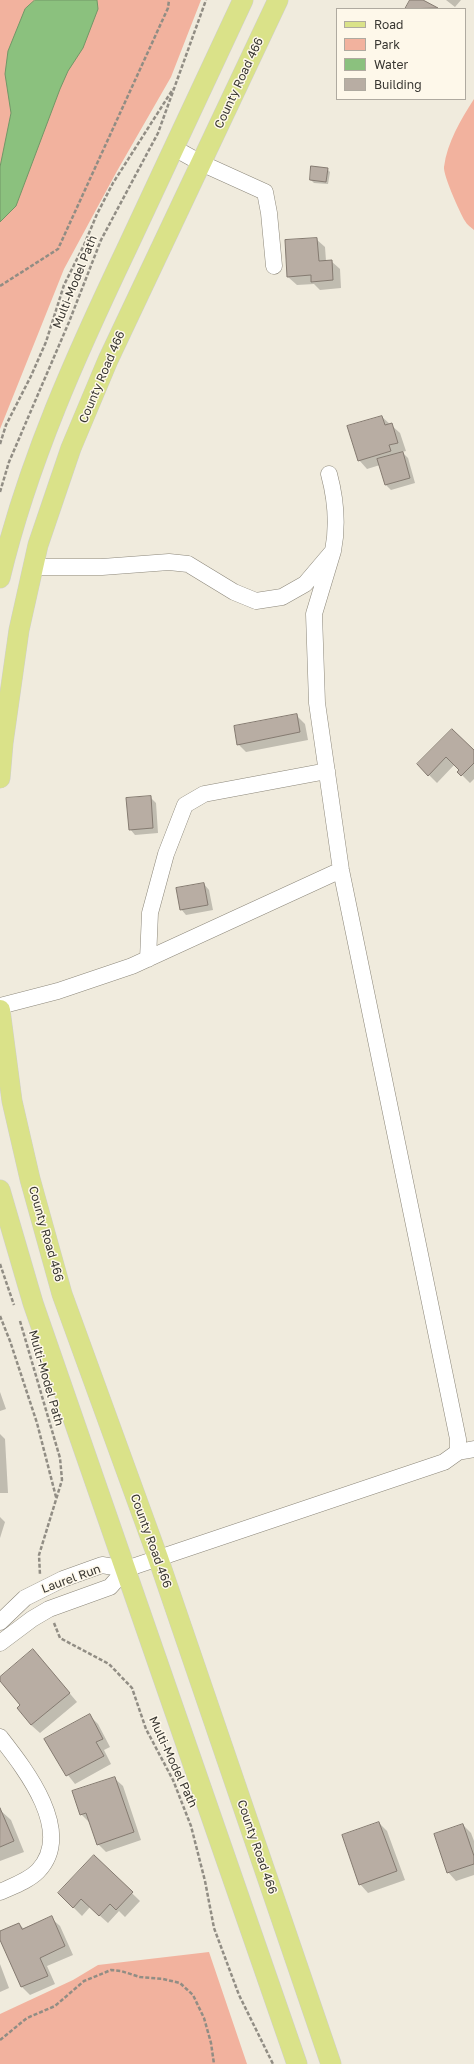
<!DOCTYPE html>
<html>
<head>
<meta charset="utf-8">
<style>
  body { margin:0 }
  #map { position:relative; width:474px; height:2064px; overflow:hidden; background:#f0ebdd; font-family:"Golos Text",sans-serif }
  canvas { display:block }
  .legend { position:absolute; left:336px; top:8px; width:130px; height:92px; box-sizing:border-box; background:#fef8ea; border:1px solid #afaaa0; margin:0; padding:5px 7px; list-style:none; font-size:12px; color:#383631 }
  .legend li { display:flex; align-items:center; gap:8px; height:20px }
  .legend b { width:20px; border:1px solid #afaaa0 }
</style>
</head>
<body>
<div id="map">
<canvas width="474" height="2064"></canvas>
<ul class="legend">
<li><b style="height:5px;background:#dae289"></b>Road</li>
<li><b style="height:11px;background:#f2b29e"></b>Park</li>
<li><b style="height:11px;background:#8bc17e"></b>Water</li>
<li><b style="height:11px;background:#b8ada3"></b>Building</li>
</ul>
</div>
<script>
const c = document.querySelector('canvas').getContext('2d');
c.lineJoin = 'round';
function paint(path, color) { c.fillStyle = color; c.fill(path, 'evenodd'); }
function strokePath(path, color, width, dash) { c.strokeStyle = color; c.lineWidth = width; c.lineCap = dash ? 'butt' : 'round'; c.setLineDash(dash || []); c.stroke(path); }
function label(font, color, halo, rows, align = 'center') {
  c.font = font + ' "Golos Text",sans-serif'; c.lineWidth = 3; c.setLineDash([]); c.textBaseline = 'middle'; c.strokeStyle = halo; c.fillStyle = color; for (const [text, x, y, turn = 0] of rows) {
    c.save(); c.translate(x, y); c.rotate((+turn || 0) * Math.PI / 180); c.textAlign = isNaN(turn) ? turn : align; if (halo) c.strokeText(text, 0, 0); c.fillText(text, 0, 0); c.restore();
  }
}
const green = new Path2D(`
  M0,0h201l-30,77 -54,94 -53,98 -64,160z
  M474,99v131c-3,-3 -7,-5 -9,-9 -5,-8 -22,-46 -21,-54 3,-24 17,-48 30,-68z
  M209,1952l38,112h-247v-50l73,-34 25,-15z`);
const water = new Path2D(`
  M35,0h62l1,9 -15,39 -15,23 -8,18 -44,117 -16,16v-55l11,-54 -6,-39 3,-23 17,-42z`);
const shadow = new Path2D(`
  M411,0h10l17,9h-32z
  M446,0h15l-6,7z
  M327,169l3,3 -2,12 -14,-1 -3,-3z
  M316,239l9,8 1,14h5l9,8 1,19 -21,2 -6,-6 -17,1 -9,-8z
  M382,417l18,16 6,18 -4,1 6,6 7,25 -24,7 -5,-5 -6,-20 -13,4 -8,-9z
  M296,715l9,9 3,16 -62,12 -8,-8z
  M452,730l22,22v27l-4,4 -11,-11 2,-2 -6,-6 -18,19 -19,-19z
  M150,797l6,6 2,30 -23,2 -5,-6z
  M204,884l5,6 4,20 -27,5 -5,-6z
  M0,1392l6,17 -6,2z
  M0,1434l5,5 3,54h-8z
  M0,1517l5,5 -5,16z
  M33,1650l44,52 -37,31 -9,-8 -9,-20 -22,-26z
  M89,1715l9,9 12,23 -6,3 7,14 -36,20 -18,-23 -12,-22z
  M114,1778l9,8 18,54 -35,12 -8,-8 -8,-21 -9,-9z
  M0,1810l11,10 13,32 -24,9z
  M379,1823l8,8 18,49 -37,13 -8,-9z
  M463,1825l8,8 3,8v34l-18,6 -8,-9z
  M94,1856l46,45 -15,16 -6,-6 -11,12 -18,-16 -8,9 -23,-23z
  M51,1918l9,8 13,29 -26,11 8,18 -25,11 -8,-8 -22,-50v-5l19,-8 5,5z
  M0,1964l9,24 -9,4z`);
const building = new Path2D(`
  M410,0h13l15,8 -33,1z
  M311,166l17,2 -2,14 -16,-2z
  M317,238l2,23 13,-1 1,20 -22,2v-7l-24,2 -2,-37z
  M382,416l3,9 7,-2 6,20 -9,2 2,6 -33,10 -11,-35z
  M403,452l7,26 -25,7 -8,-26z
  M297,714l3,18 -63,13 -3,-19z
  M452,729l22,21v13l-13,13 -4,-4 2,-2 -13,-13 -18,19 -11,-12z
  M151,796l2,32 -24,2 -3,-32z
  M204,883l4,22 -28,5 -4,-22z
  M33,1649l37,44 -39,32 -14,-17 3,-3 -20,-24v-4z
  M90,1714l13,25 -7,3 8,14 -38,20 -22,-37z
  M115,1777l19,55 -37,13 -11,-32 -6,2 -8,-24z
  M0,1808l14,33 -14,6z
  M379,1822l18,49 -38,14 -17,-50z
  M463,1824l11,32v8l-27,9 -13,-39z
  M94,1855l39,37 -17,18 -6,-6 -11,12 -18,-17 -8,9 -15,-15z
  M52,1916l13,30 -25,12 8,18 -27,11 -21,-47v-9l19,-8 3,6z`);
const path = new Path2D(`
  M0,286l58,-37 110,-241 1,-8
  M0,444l6,-19 25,-49 15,-34 18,-57 20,-40 13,-31 16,-31 60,-94
  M0,492l9,-30 60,-140 32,-82 57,-107 48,-133
  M0,1264l14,41
  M0,1316l10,25 27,82 19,74
  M20,1321l40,137 2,22 -23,75 1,20
  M54,1623l6,15 49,26 23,24 14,41 27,51 18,46 14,55 9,47 25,67 34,69
  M0,2040l27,-22 28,-12 29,-25 27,-11 10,1 19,6 23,2 17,4 13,12 11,23 7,25 3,21`);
const minor = new Path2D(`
  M174,148l27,15 64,29 4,21 5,53
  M329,474c7,26 9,51 4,77
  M148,959l2,-46 16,-59 19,-49 19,-11 123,-23
  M0,1006l58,-15 74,-25 209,-96
  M458,1452l16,-3
  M0,1622l25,-24 38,-19 39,-14 24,4
  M0,1643l32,-24 17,-10 61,-22 16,-18 318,-107 14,-10v-13l-117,-569 -24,-167 -3,-89 19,-63 -28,33 -23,13 -26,4 -22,-9 -46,-28 -19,-2 -67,5h-69
  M0,1737c25,32 75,95 38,134 -10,10 -25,15 -38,21`);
const major = new Path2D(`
  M0,578c28,-117 77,-225 128,-332 38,-82 77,-164 115,-246
  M0,778l3,-35 16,-113 19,-85 33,-97 37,-88 170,-360
  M0,1010l12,91 18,78 32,115 96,264 173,506
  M0,1190l33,113 264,761`);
const streetNames = [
  ["County Road 466",239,83,-65],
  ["Multi-Model Path",75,282,-68],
  ["County Road 466",102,377,-67],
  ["County Road 466",46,1234,74],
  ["Multi-Model Path",46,1378,74],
  ["County Road 466",151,1541,70],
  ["Laurel Run",71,1579,-20],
  ["Multi-Model Path",173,1762,65],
  ["County Road 466",257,1847,71]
];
paint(green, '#f2b29e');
paint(water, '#8bc17e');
strokePath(water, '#729767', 1);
paint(shadow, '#0003');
paint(building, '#b8ada3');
strokePath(building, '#847a70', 1);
strokePath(minor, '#8c877a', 17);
strokePath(major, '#cfcfce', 21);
strokePath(path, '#918d84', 2.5, [4, 2]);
strokePath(minor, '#fff', 16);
strokePath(major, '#dae289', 20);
label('12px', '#383631', '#fef8ea', streetNames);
</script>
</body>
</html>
